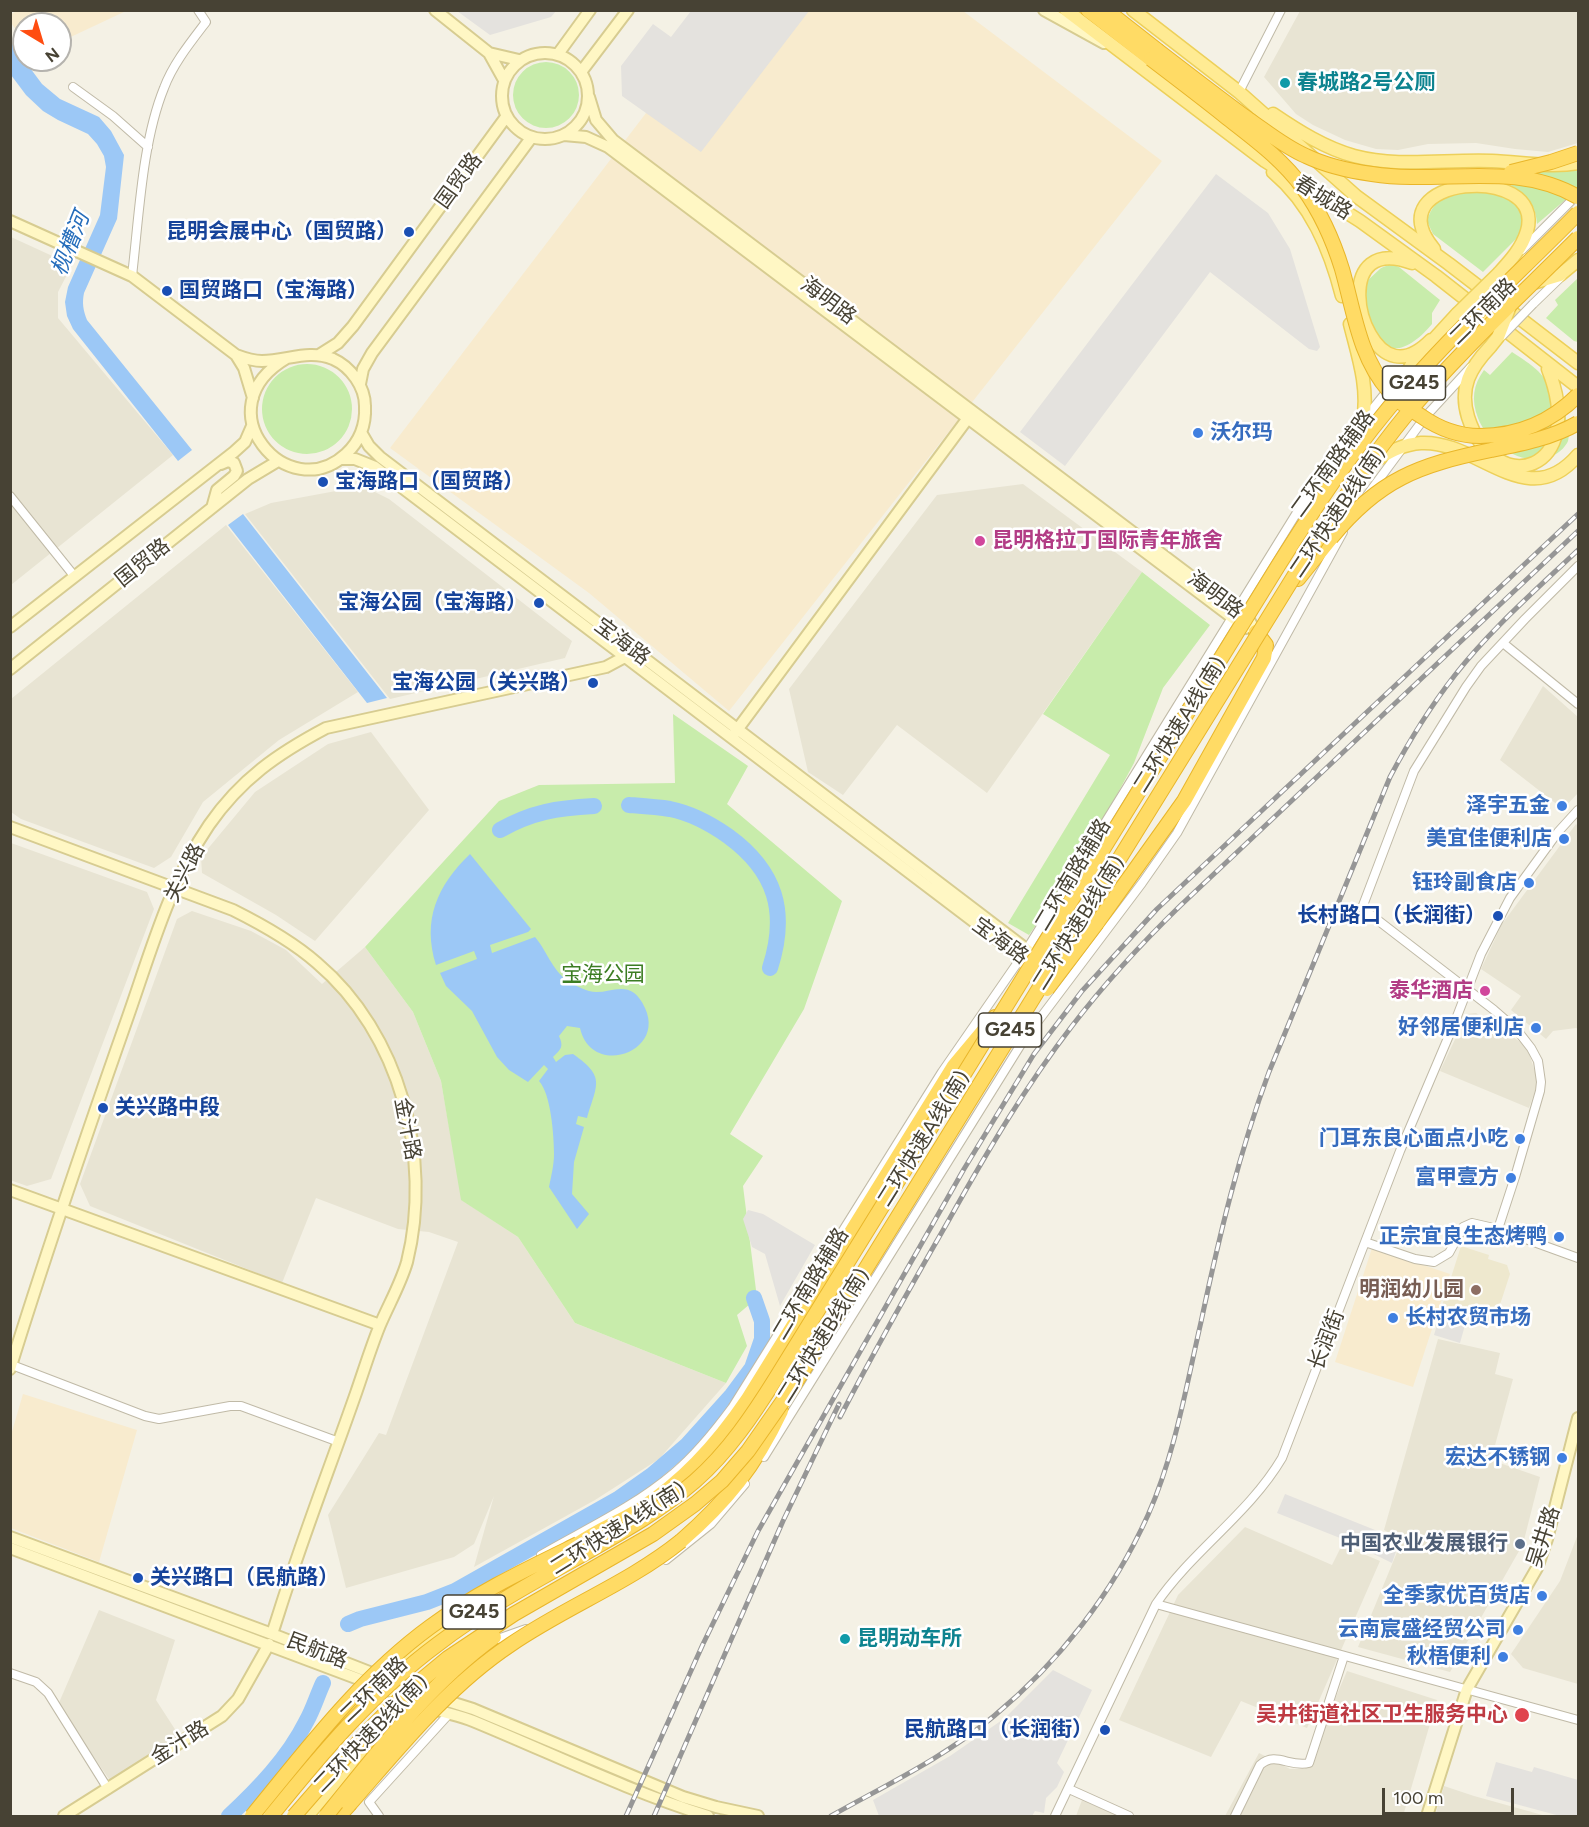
<!DOCTYPE html>
<html>
<head>
<meta charset="utf-8">
<style>
  body { margin:0 }
  #map { position:relative; width:1589px; height:1827px; overflow:hidden; background:#f4f1e5; font-family:Figtree,sans-serif }
  canvas { display:block }
  .frame { position:absolute; inset:0; border:12px solid #474234; pointer-events:none }
  .north { position:absolute; left:12px; top:12px; width:60px; height:60px; box-sizing:border-box; background:#fff; border:2px solid #b5b3ae; border-radius:50%; rotate:142deg; font-size:16px; font-weight:700; line-height:24px; text-align:center; color:#474234 }
  .north::after { content:''; display:block; margin:auto; width:21px; height:27px; background:#ff4d11; clip-path:polygon(50% 0,100% 100%,50% 72%,0 100%) }
  .scale { position:absolute; left:1382px; top:1788px; width:132px; height:27px; box-sizing:border-box; border:3px solid #474234; border-top:0; padding-left:8px; font-size:18px; line-height:21px; white-space:nowrap; color:#474234; -webkit-text-stroke:4px #fff; paint-order:stroke }
</style>
</head>
<body>
<div id="map">
<canvas width="1589" height="1827"></canvas>
<div class="frame"></div>
<div class="north">N</div>
<div class="scale">100 m</div>
</div>
<script>
const c = document.querySelector('canvas').getContext('2d');
c.lineJoin = 'round';
function paint(path, color) { c.fillStyle = color; c.fill(path, 'evenodd'); }
function strokePath(path, color, width, dash) { c.strokeStyle = color; c.lineWidth = width; c.lineCap = dash ? 'butt' : 'round'; c.setLineDash(dash || []); c.stroke(path); }
function label(font, color, halo, rows, align = 'center') {
  c.font = font + ' Figtree,"Noto Sans SC",sans-serif'; c.lineWidth = 5; c.setLineDash([]); c.textBaseline = 'middle'; c.strokeStyle = halo; c.fillStyle = color; for (const [text, x, y, turn = 0] of rows) {
    c.save(); c.translate(x, y); c.rotate((+turn || 0) * Math.PI / 180); c.textAlign = isNaN(turn) ? turn : align; if (halo) c.strokeText(text, 0, 0); c.fillText(text, 0, 0); c.restore();
  }
}
const residential = new Path2D(`
  M1300,11h278v132l-30,9 -33,-3 -39,-6 -48,1 -30,6 -22,-1 -31,-9 -32,-15 -17,-11 -32,-37z
  M11,237l61,28 -14,27v26l115,137 -162,130z
  M1023,484l119,88 -155,221 -90,-68 -54,70 -35,-23 -19,-83 148,-194z
  M363,486l26,13 183,142 -7,17 -175,41 -145,-185 26,-11z
  M226,525l132,167 -79,48 -76,62 -32,55 -17,11 -133,-49 -10,-7v-113z
  M1543,686l35,31v76l-15,16 -63,-49z
  M371,732l58,78 -114,131 -39,-26 -74,-42 -1,-16 54,-65 73,-48z
  M1576,824l2,2v203l-2,-1 -23,3 -7,8 -35,-29 10,-14 -40,-27 21,-45z
  M11,843l136,49 7,17 -103,270 -24,7 -17,-6z
  M192,911l59,20 35,19 36,34 43,-37 48,65 28,69 21,119 56,37 57,86 151,60 -67,76 -64,41 -121,67 20,-71 -20,48 -20,13 -108,31 -18,-73 51,-82 7,2 72,-193 -29,-10 -31,-3 -82,-31 -34,85 -192,-77 -10,-22 97,-265z
  M1476,1013l46,30 7,10 7,22v13l-7,20 -89,-37 27,-57z
  M1438,1339l62,14 -5,21 18,5 -22,81 49,17 -17,67 -73,128 -92,-25 44,-107 -18,-10z
  M1245,1527l87,38 10,-20 38,16 -73,167 -66,-27 -30,56 -92,-37 59,-125z
  M1578,1534v150l-55,-16 -12,-14 49,-73z
  M99,1610l76,30 -19,60 24,37 -69,45 -53,-77z
  M1347,1671l90,29 -34,116h-178l34,-63 31,16h15z
  M1444,1786l30,10 72,20h-111z
  M1082,1800l36,16h-42z`);
const commercial = new Path2D(`
  M17,11v-1l109,1 -66,31v-18h-36v16l-13,-17v-9z
  M724,11h239l199,150 -433,550 -140,-118 -199,-145z
  M1372,1248l78,26 -37,113 -78,-25z
  M23,1394l114,36 -38,132 -88,-34v-93z`);
const education = new Path2D(`
  M1461,1246l28,9 -1,4 19,6 3,9 -16,49 -52,-17z`);
const green = new Path2D(`
  M513 95a33 33 0 1 1 66 0a33 33 0 1 1-66 0Z
  M1546,168l25,2 7,-2v21l-41,35c-1,-20 -11,-30 -28,-40z
  M1485,190l19,4 19,17v16l-6,11 -34,34 -50,-38 -6,-13c8,-29 33,-29 58,-31z
  M1391,264l8,3 41,33 -8,13v11c-17,21 -46,41 -60,3 -2,-6 -7,-14 -7,-22 -1,-7 1,-16 1,-23l15,-14z
  M1578,278v64l-4,-1 -28,-23 12,-13 -3,-5z
  M1512,352c9,6 19,12 26,19 13,13 36,52 30,70 -2,5 -8,11 -12,13 -29,17 -68,-9 -78,-36 -7,-18 -5,-33 6,-48l6,5z
  M262 409a45 45 0 1 1 90 0a45 45 0 1 1-90 0Z
  M1142,572l68,53 -47,63 -29,75 -49,91 -56,81 -21,-12 102,-168 -67,-41z
  M673,714l75,52 -21,38 115,97 -38,108 -74,125 33,22 -20,30 14,112 -20,17 10,31 -21,37 -151,-60 -57,-86 -57,-37 -20,-119 -28,-69 -48,-65 134,-146 40,-16 136,-2z`);
const parking = new Path2D(`
  M457,11h99l-5,6 -61,18z
  M691,11h118l-108,141 -79,-56 -1,-30 32,-42 18,13z
  M1216,174l52,39 22,36 30,98 -3,4 -8,-2 -99,-77 -145,194 -45,-34z
  M748,1210l15,4 52,31 -35,61 -15,-52 -13,-7 -9,-28z
  M1441,1311l26,7 -7,25 -26,-8z
  M1285,1494l115,46 -8,23 -47,-23 -68,-27z
  M1053,1670l39,20 -35,73 7,9 -7,15 -11,11 -2,15 -9,-2 -3,5h-153l-6,-16 77,-44 55,-38z
  M1496,1762l36,10 2,-5 44,13v36h-18l-74,-20z`);
const water = new Path2D(`
  M10,41l32,43 18,15 39,18 12,14 13,24 -7,64 -33,74c-2,10 -1,17 3,27l105,130 -14,11 -105,-132 -6,-13 -2,-14 3,-15 32,-72 6,-48 -2,-11 -7,-12 -9,-10 -30,-14 -15,-9 -17,-16 -15,-20z
  M243,514l144,184 -20,5 -139,-178z
  M470,854l61,75 -3,3 -38,13 2,8 43,-16c12,14 17,33 33,44 2,2 17,9 21,10 19,6 41,-17 56,17 21,45 -54,70 -65,20l-13,-2 -8,10c5,11 2,13 -6,21l3,5 9,-7 8,-1c33,23 24,30 14,64l-9,-2 -2,8 8,3 -10,35 -2,32 17,20 -12,15 -28,-42c2,-10 5,-22 5,-33 0,-18 -3,-60 -15,-73l9,-12 -4,-4 -16,17 -19,-12 -12,-13 -25,-46 -26,-25 -6,-13 37,-14 -3,-8 -38,14c-14,-45 1,-79 34,-111z`);
const river = new Path2D(`
  M629,805c13,1 28,2 41,4 20,4 41,15 58,27 48,35 60,76 42,132
  M500,830c32,-18 57,-22 94,-24
  M348,1624l12,-5 67,-17 28,-11 163,-92 34,-24 35,-30 45,-50 20,-27 10,-29v-18l-8,-23
  M229,1816c29,-27 59,-58 77,-94 7,-12 11,-26 17,-39`);
const street = new Path2D(`
  M73,87l40,29 35,31
  M1239,92l42,-82
  M1522,250l55,-55
  M132,276c7,-59 10,-134 32,-188 9,-24 26,-45 42,-66l-8,-12
  M1533,304l29,-28
  M10,496l65,81
  M1366,497l60,-81 45,-49
  M1503,643l75,61
  M1498,1229l17,-52 25,-86 1,-9 -3,-21 -7,-13 -14,-18 -23,-20 -132,-102 52,-137 52,-84 15,-21 44,-47 53,-53
  M1365,1242l50,17 19,3 15,-9 14,-26 9,-4 26,6 80,29
  M12,1365l133,51 14,3 71,-13h11l98,36
  M764,1457l259,-416 119,-158 35,-50 166,-301
  M541,1555c45,-26 93,-48 133,-82 23,-19 41,-42 58,-65l210,-336 85,-123 269,-435 54,-77 54,-67
  M666,1560l45,-36 34,-40
  M1156,1604l422,116
  M492,1641l34,-12
  M10,1673l26,9 12,11 60,96
  M1069,1789l60,27
  M379,1816l-10,-14 80,-88
  M1055,1816l101,-212c36,-53 93,-90 126,-146l118,-307 56,-132 25,-65 29,-56 48,-66 20,-22
  M1235,1816l25,-51c16,-14 30,3 49,-2l35,-107`);
const secondary = new Path2D(`
  M435,10l54,43 15,27
  M1044,10l60,33
  M502 96a43 43 0 1 1 86 0a43 43 0 1 1-86 0Z
  M489,53l30,7
  M558,54l32,-44
  M581,72l47,-62
  M589,97l7,23 17,20 636,480 7,12
  M564,135l22,2 22,10 638,481
  M10,221l122,55 104,79c8,3 17,6 26,6 25,0 46,-12 71,-2 18,8 32,28 32,47 1,19 -5,35 -19,48 -58,54 -145,-46 -59,-96
  M236,355l8,13 9,30
  M319,355l19,-12 15,-17 153,-209
  M360,384l3,-15 9,-16 159,-215
  M362,434l7,12 11,11 662,504
  M341,459h14l20,8 623,473 36,26 14,2
  M212,508l5,-18 17,-14 3,-5 -3,-8 -6,-2 -7,3
  M10,627l224,-175 11,-10 7,-16
  M10,669l238,-190 30,-18
  M734,734l237,-320
  M10,827l223,83c30,15 59,31 84,53 83,70 116,195 90,299 -6,21 -18,42 -27,63 -9,22 -16,45 -24,68 -22,63 -46,125 -67,189 -6,17 -11,34 -17,52
  M10,1190l370,135
  M10,1369c36,-116 75,-230 115,-344 24,-67 43,-140 84,-200 32,-46 68,-71 117,-97l280,-61 28,-15
  M10,1537l262,97 146,57
  M10,1548l399,150
  M438,1698l35,11 210,88 33,10 42,9
  M429,1707c14,6 29,8 44,14 78,32 155,70 235,95
  M64,1816l158,-100 16,-17 31,-55
  M1427,1816l40,-127 70,-121 10,-29 31,-121`);
const primary = new Path2D(`
  M1066,10l199,151 95,60 76,55 142,111
  M1133,10l106,82 117,104 93,68 129,99
  M1273,114c25,17 52,34 81,42 45,12 92,3 138,5 29,1 58,7 86,2
  M1273,172c38,32 57,77 69,124
  M1434,249c-62,-74 113,-87 93,-18 -5,17 -17,30 -28,42
  M1412,263c-78,-29 -57,85 -17,93 14,3 26,-6 36,-16
  M1533,283l27,-8 18,-15
  M1350,324c8,32 19,63 13,97
  M1490,347c-20,21 -31,41 -22,70 27,84 121,55 80,-48
  M1400,394l6,-19 7,-13 44,-48
  M1371,464c15,-11 31,-20 50,-21 58,-3 106,72 157,12
  M306,1760c48,-57 100,-110 166,-147
  M307,1816l51,-60 82,-85`);
const highway = new Path2D(`
  M1088,10l63,49
  M1106,10l51,40
  M1298,579l33,-41
  M1097,923l87,-122 80,-143 2,-13 -10,-13
  M681,1541c46,-40 74,-75 100,-130
  M578,1544c20,-14 44,-23 64,-36 44,-28 77,-66 106,-109l206,-333 41,-49
  M339,1816l10,-11`);
const rail = new Path2D(`
  M840,1417c35,-67 72,-133 110,-199 37,-66 75,-131 122,-192 33,-43 70,-83 109,-121l397,-374
  M626,1816l77,-172 55,-113 206,-362 70,-115 48,-63 75,-82 421,-395
  M654,1816l129,-295 56,-117
  M831,1816c55,-31 114,-59 163,-100 65,-54 119,-123 154,-201 27,-61 38,-128 53,-193 18,-85 38,-169 68,-250l121,-295c19,-36 40,-70 65,-102 36,-46 81,-85 123,-125`);
const streetBridge = new Path2D(`
  M1502,336l31,-32`);
const primaryBridge = new Path2D(`
  M1457,314l42,-41
  M1490,347l8,-10 12,-31`);
const highwayBridge = new Path2D(`
  M1157,50c30,23 61,47 91,69 19,13 37,28 58,37 21,10 44,15 66,18 70,11 142,-14 206,23
  M1151,59c25,19 50,38 75,58 28,22 56,42 77,71 18,25 30,52 39,81 12,42 17,88 47,122 9,11 20,18 32,25 17,12 38,20 59,20 38,0 72,-15 98,-41
  M1511,172l40,-10 27,-9
  M1331,538c48,-59 88,-73 160,-88 30,-6 61,-12 87,-27
  M1047,989l50,-66
  M349,1805c49,-56 98,-118 161,-160 55,-38 119,-62 171,-104
  M252,1816c55,-67 107,-137 178,-189 46,-34 97,-58 148,-83
  M271,1816c50,-62 102,-124 167,-172 42,-32 88,-58 135,-84 42,-24 85,-47 122,-79 33,-29 58,-66 81,-103l502,-812c39,-62 79,-123 128,-178 54,-62 115,-117 172,-175
  M294,1816l75,-86 38,-38 41,-34 66,-44 139,-80 42,-30 27,-23 26,-30 44,-63 514,-831c31,-49 63,-97 100,-142 53,-63 114,-119 172,-177
  M326,1816c51,-63 102,-131 168,-179`);
const markers = [
  [1285,83,6,"#0f9aa8"],
  [409,232,6,"#1a4fb4"],
  [167,291,6,"#1a4fb4"],
  [1198,433,6,"#3f7fe0"],
  [323,482,6,"#1a4fb4"],
  [980,541,6,"#d1479c"],
  [539,603,6,"#1a4fb4"],
  [593,683,6,"#1a4fb4"],
  [1562,806,6,"#3f7fe0"],
  [1564,839,6,"#3f7fe0"],
  [1529,883,6,"#3f7fe0"],
  [1498,916,6,"#1a4fb4"],
  [1485,991,6,"#d1479c"],
  [1536,1028,6,"#3f7fe0"],
  [103,1108,6,"#1a4fb4"],
  [1520,1139,6,"#3f7fe0"],
  [1511,1178,6,"#3f7fe0"],
  [1559,1237,6,"#3f7fe0"],
  [1476,1290,6,"#8d6e63"],
  [1393,1318,6,"#3f7fe0"],
  [1562,1458,6,"#3f7fe0"],
  [1520,1544,6,"#5c6f8a"],
  [138,1578,6,"#1a4fb4"],
  [1542,1596,6,"#3f7fe0"],
  [1518,1630,6,"#3f7fe0"],
  [845,1639,6,"#0f9aa8"],
  [1503,1657,6,"#3f7fe0"],
  [1522,1715,8,"#e0444e"],
  [1105,1730,6,"#1a4fb4"]
];
const shields = [
  [1414,383,63],
  [1010,1030,63],
  [474,1612,63]
];
const shieldNames = [
  ["G245",1414,383],
  ["G245",1010,1030],
  ["G245",474,1612]
];
const cultureNames = [
  ["春城路2号公厕",1297,83],
  ["昆明动车所",857,1639]
];
const streetNames = [
  ["国贸路",459,181,-54],
  ["春城路",1323,198,32],
  ["海明路",828,301,37],
  ["二环南路",1483,312,-45],
  ["二环南路辅路",1333,464,-54],
  ["二环快速B线(南)",1338,512,-56],
  ["国贸路",143,563,-39],
  ["海明路",1215,595,37],
  ["宝海路",622,642,37],
  ["二环快速A线(南)",1180,725,-58],
  ["关兴路",185,873,-63],
  ["二环南路辅路",1073,875,-59],
  ["二环快速B线(南)",1079,923,-58],
  ["宝海路",1000,941,36],
  ["金汁路",407,1129,79],
  ["二环快速A线(南)",924,1139,-58],
  ["二环南路辅路",811,1284,-59],
  ["二环快速B线(南)",824,1336,-58],
  ["长润街",1327,1340,-69],
  ["二环快速A线(南)",618,1529,-32],
  ["吴井路",1544,1537,-72],
  ["民航路",317,1651,21],
  ["二环南路",374,1690,-44],
  ["二环快速B线(南)",371,1734,-46],
  ["金汁路",180,1743,-32]
];
const transitNames = [
  ["昆明会展中心（国贸路）",397,232],
  ["国贸路口（宝海路）",179,291,"left"],
  ["宝海路口（国贸路）",335,482,"left"],
  ["宝海公园（宝海路）",527,603],
  ["宝海公园（关兴路）",581,683],
  ["长村路口（长润街）",1486,916],
  ["关兴路中段",115,1108,"left"],
  ["关兴路口（民航路）",150,1578,"left"],
  ["民航路口（长润街）",1093,1730]
];
const shopNames = [
  ["沃尔玛",1210,433,"left"],
  ["泽宇五金",1550,806],
  ["美宜佳便利店",1552,839],
  ["钰玲副食店",1517,883],
  ["好邻居便利店",1524,1028],
  ["门耳东良心面点小吃",1508,1139],
  ["富甲壹方",1499,1178],
  ["正宗宜良生态烤鸭",1547,1237],
  ["长村农贸市场",1405,1318,"left"],
  ["宏达不锈钢",1550,1458],
  ["全季家优百货店",1530,1596],
  ["云南宸盛经贸公司",1506,1630],
  ["秋梧便利",1491,1657]
];
const hotelNames = [
  ["昆明格拉丁国际青年旅舍",992,541],
  ["泰华酒店",1473,991,"right"]
];
const parkNames = [
  ["宝海公园",603,975]
];
const educationNames = [
  ["明润幼儿园",1464,1290]
];
const serviceNames = [
  ["中国农业发展银行",1508,1544]
];
const healthNames = [
  ["吴井街道社区卫生服务中心",1508,1715]
];
const waterNames = [
  ["枧槽河",71,244,-68]
];
paint(residential, '#e8e4d3');
paint(commercial, '#f8ebce');
paint(education, '#eee8ce');
paint(green, '#c8ecab');
paint(parking, '#e4e2de');
paint(water, '#9cc8f6');
strokePath(river, '#9cc8f6', 16);
strokePath(street, '#c0baa7', 10);
strokePath(secondary, '#d7cc91', 14);
strokePath(primary, '#edd05a', 15);
strokePath(highway, '#e9b62a', 16);
strokePath(street, '#fff', 8);
strokePath(secondary, '#fff7c4', 10);
strokePath(primary, '#ffeb93', 12);
strokePath(highway, '#ffdb65', 14);
strokePath(rail, '#969696', 5);
strokePath(rail, '#fff', 3, [9]);
strokePath(streetBridge, '#c0baa7', 10, []);
strokePath(primaryBridge, '#edd05a', 15, []);
strokePath(highwayBridge, '#e9b62a', 16, []);
strokePath(streetBridge, '#fff', 8);
strokePath(primaryBridge, '#ffeb93', 12);
strokePath(highwayBridge, '#ffdb65', 14);
for (const [x, y, r, color] of markers) { const dot = new Path2D(); dot.arc(x, y, r, 0, 2 * Math.PI); c.fillStyle = color; c.fill(dot); strokePath(dot, '#fff', 2); }
for (const [x, y, w] of shields) { const box = new Path2D(); box.roundRect(x - w / 2, y - 17, w, 34, 4.5); c.fillStyle = '#fff'; c.fill(box); strokePath(box, '#474234', 1.5); }
label('bold 20px', '#474234', null, shieldNames);
label('bold 21px', '#0d838f', '#fff', cultureNames, 'left');
label('21px', '#474234', '#fff', streetNames);
label('bold 21px', '#164399', '#fff', transitNames, 'right');
label('bold 21px', '#366cbe', '#fff', shopNames, 'right');
label('bold 21px', '#b23c85', '#fff', hotelNames, 'left');
label('21px', '#3c7d23', '#fff', parkNames);
label('bold 21px', '#785e54', '#fff', educationNames, 'right');
label('bold 21px', '#4e5e75', '#fff', serviceNames, 'right');
label('bold 21px', '#be3a42', '#fff', healthNames, 'right');
label('italic 22px', '#256dbb', '#fff', waterNames);
</script>
</body>
</html>
